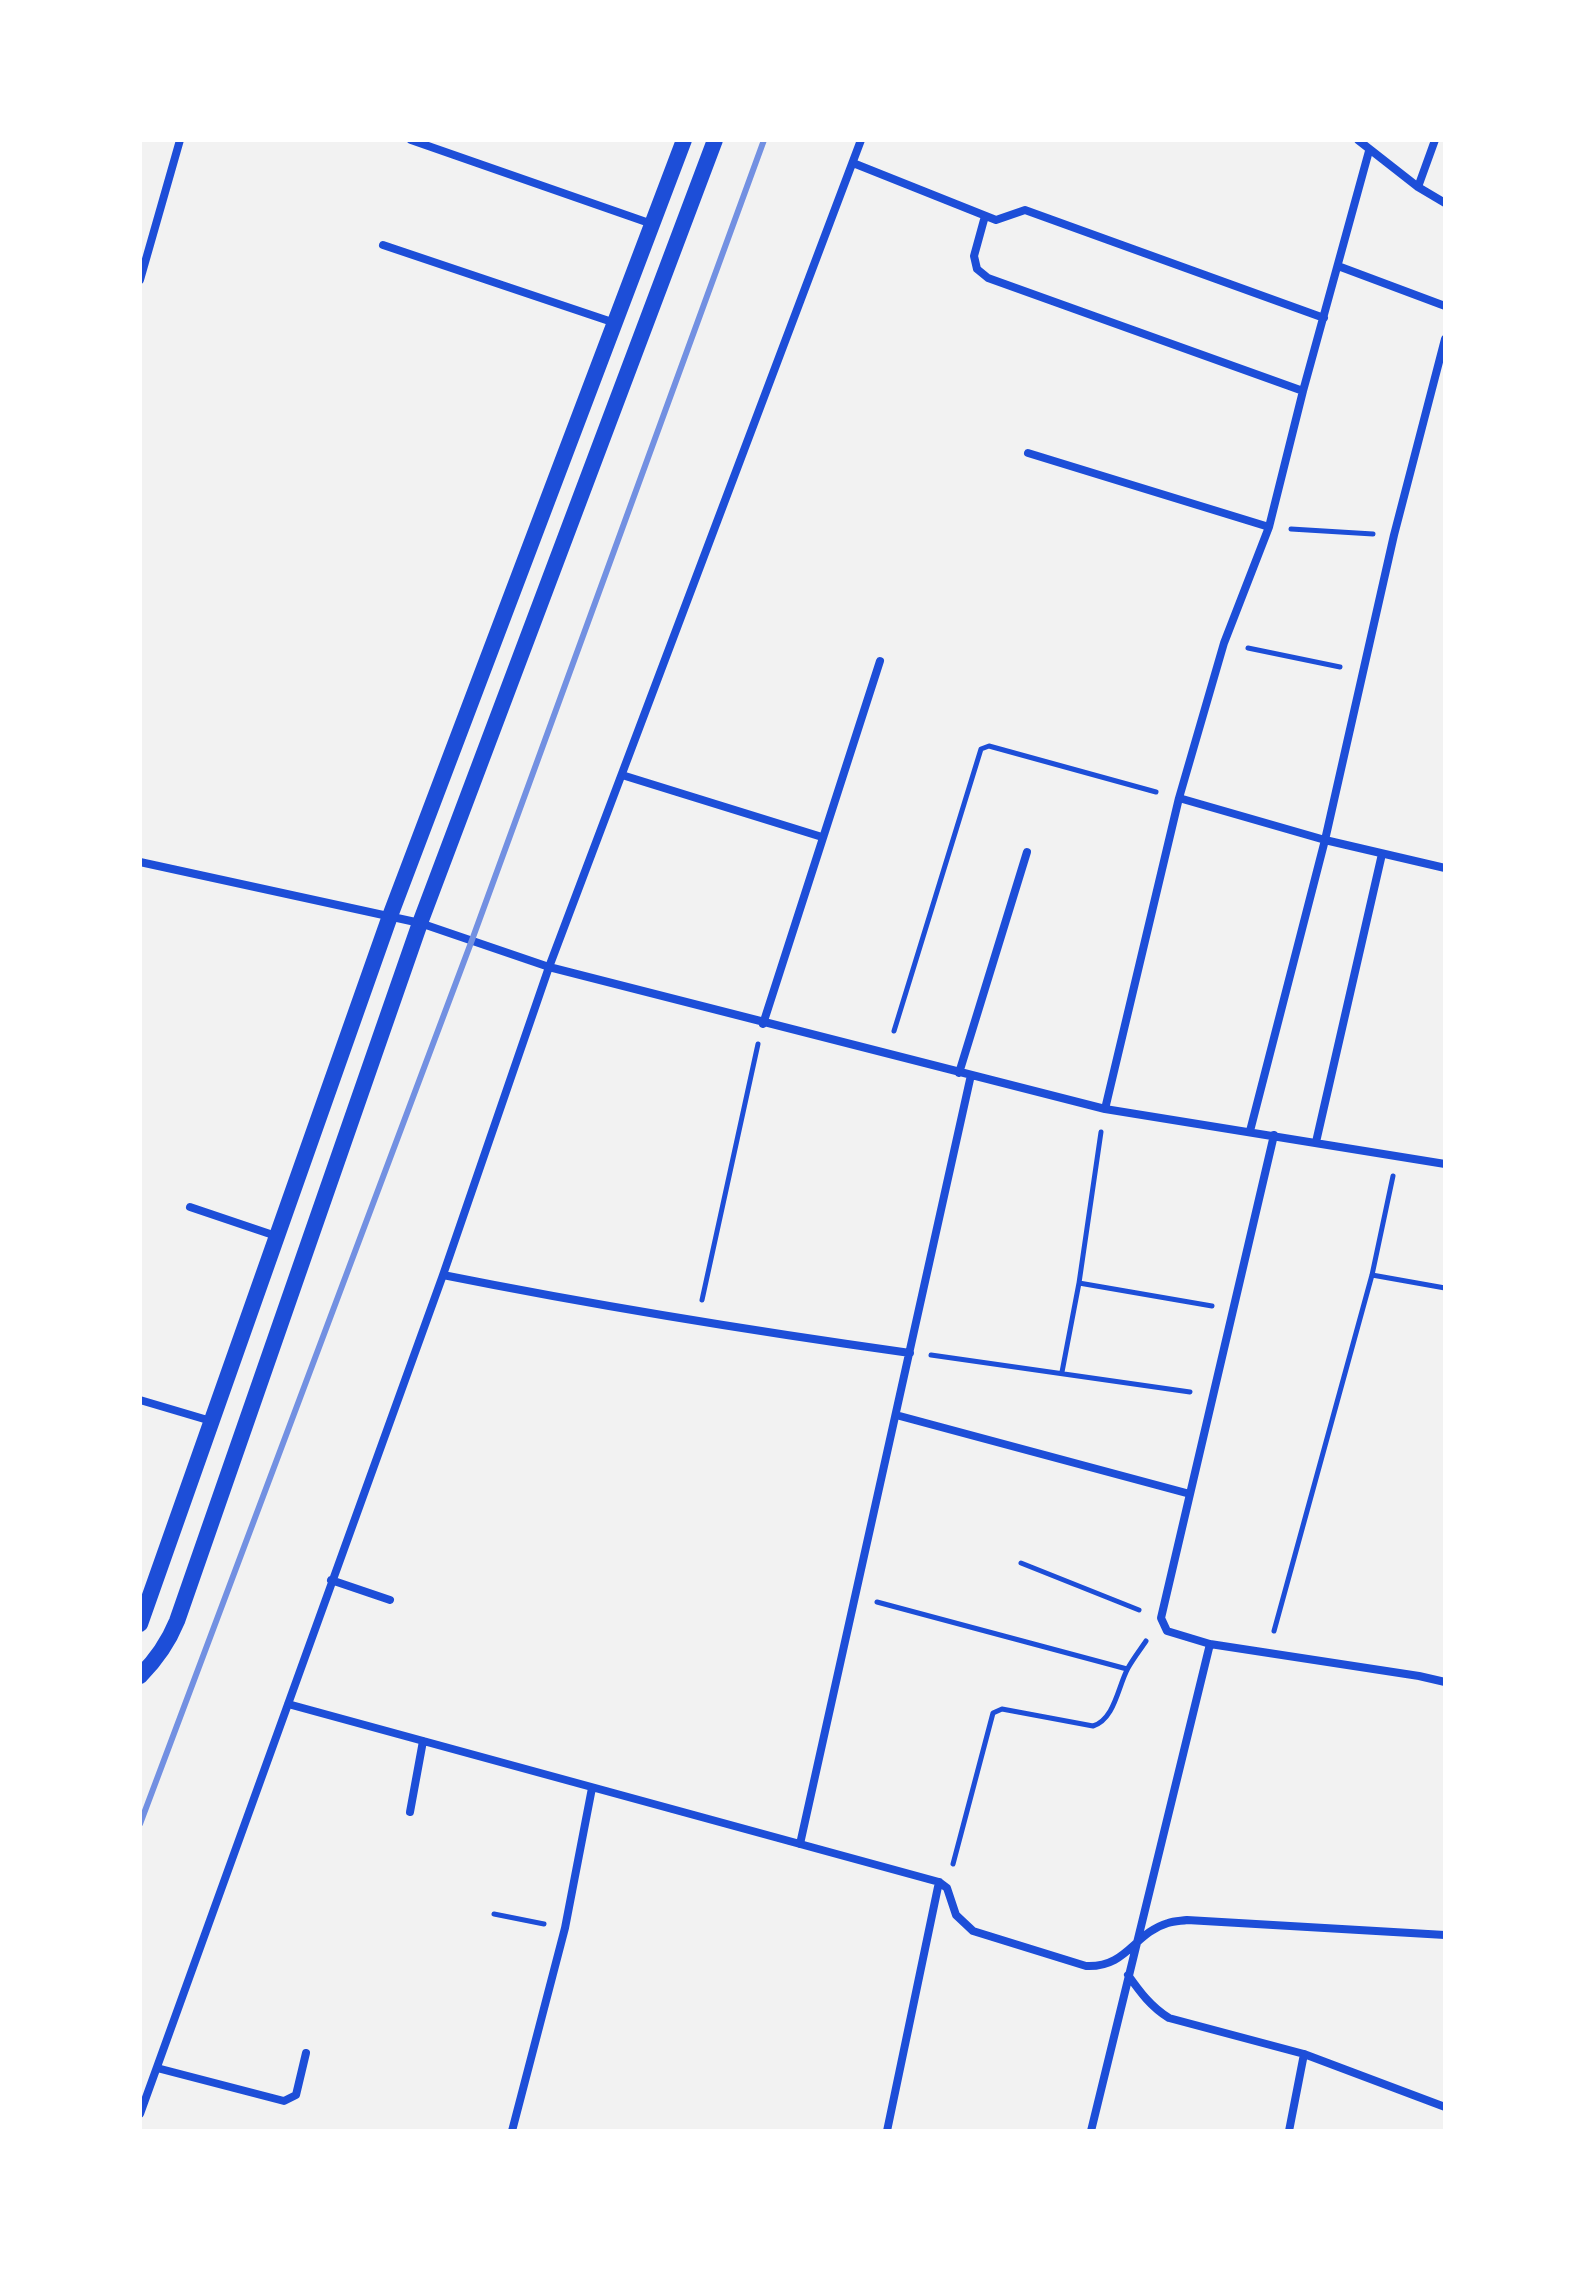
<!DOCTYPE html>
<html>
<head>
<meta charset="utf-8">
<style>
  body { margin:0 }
  #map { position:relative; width:1585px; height:2271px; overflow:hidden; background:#f2f2f2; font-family:Karla,sans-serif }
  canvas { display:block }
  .frame { position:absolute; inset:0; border:142px solid #fff; pointer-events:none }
</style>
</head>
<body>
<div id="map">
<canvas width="1585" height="2271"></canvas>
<div class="frame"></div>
</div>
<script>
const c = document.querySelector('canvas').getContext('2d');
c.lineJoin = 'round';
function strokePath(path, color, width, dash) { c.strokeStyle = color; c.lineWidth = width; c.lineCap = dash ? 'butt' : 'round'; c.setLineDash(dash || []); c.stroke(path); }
const path = new Path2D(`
  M1291,529l82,5
  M1248,648l92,19
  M894,1031l87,-282 8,-3 167,46
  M1372,1275l73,13
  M1079,1283l133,23
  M702,1300l56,-256
  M931,1355l259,37
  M1062,1372l17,-89 22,-151
  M1021,1563l118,47
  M877,1602l250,67
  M1274,1631l98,-356 21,-99
  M953,1864l40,-151 9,-4 91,17c22,-7 25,-40 35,-58 5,-9 12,-18 18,-27
  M494,1914l50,10`);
const minor = new Path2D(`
  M411,140l241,84
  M1358,140l60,47 27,16
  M853,163l143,57 29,-10 299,108
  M1418,187l17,-47
  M985,216l-11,40 3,13 11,9 315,113
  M383,245l232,78
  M1338,266l107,40
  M140,280l40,-140
  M1028,453l241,74
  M622,775l200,62
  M1179,798l146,42 120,28
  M140,862l280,61 129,44 556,142 340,55
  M763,1024l117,-363
  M959,1073l68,-221
  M1105,1109l74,-311 45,-155 45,-116 34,-136 66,-240
  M1250,1131l75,-291 69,-305 51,-196
  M1274,1135l-113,483 6,13 43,13 209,32 26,6
  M1316,1142l66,-288
  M190,1207l86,29
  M443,1275c155,31 310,56 467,78
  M140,1400l71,21
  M896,1415l294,79
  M331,1580l59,20
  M288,1704l651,178 8,6 9,27 17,16 113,35c41,2 48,-33 82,-43 6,-2 13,-2 19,-3l258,15
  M410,1812l13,-71
  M800,1844l171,-769
  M1128,1975c12,17 23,32 41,43l135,36 141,53
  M157,2068l127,33 12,-6 10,-42
  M140,2114l303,-839 106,-308 312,-827
  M512,2131l53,-203 27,-140
  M887,2131l52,-249
  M1091,2131l119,-487
  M1289,2131l15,-77`);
const secondary = new Path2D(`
  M140,1624l250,-708 294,-776
  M140,1676c17,-17 28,-33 37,-55l243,-698 295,-783`);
const rail = new Path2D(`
  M140,1824l332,-884 292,-800`);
strokePath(path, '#1d4ed8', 5);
strokePath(minor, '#1d4ed8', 8);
strokePath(secondary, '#1d4ed8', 16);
strokePath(rail, '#7290e2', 6);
</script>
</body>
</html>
